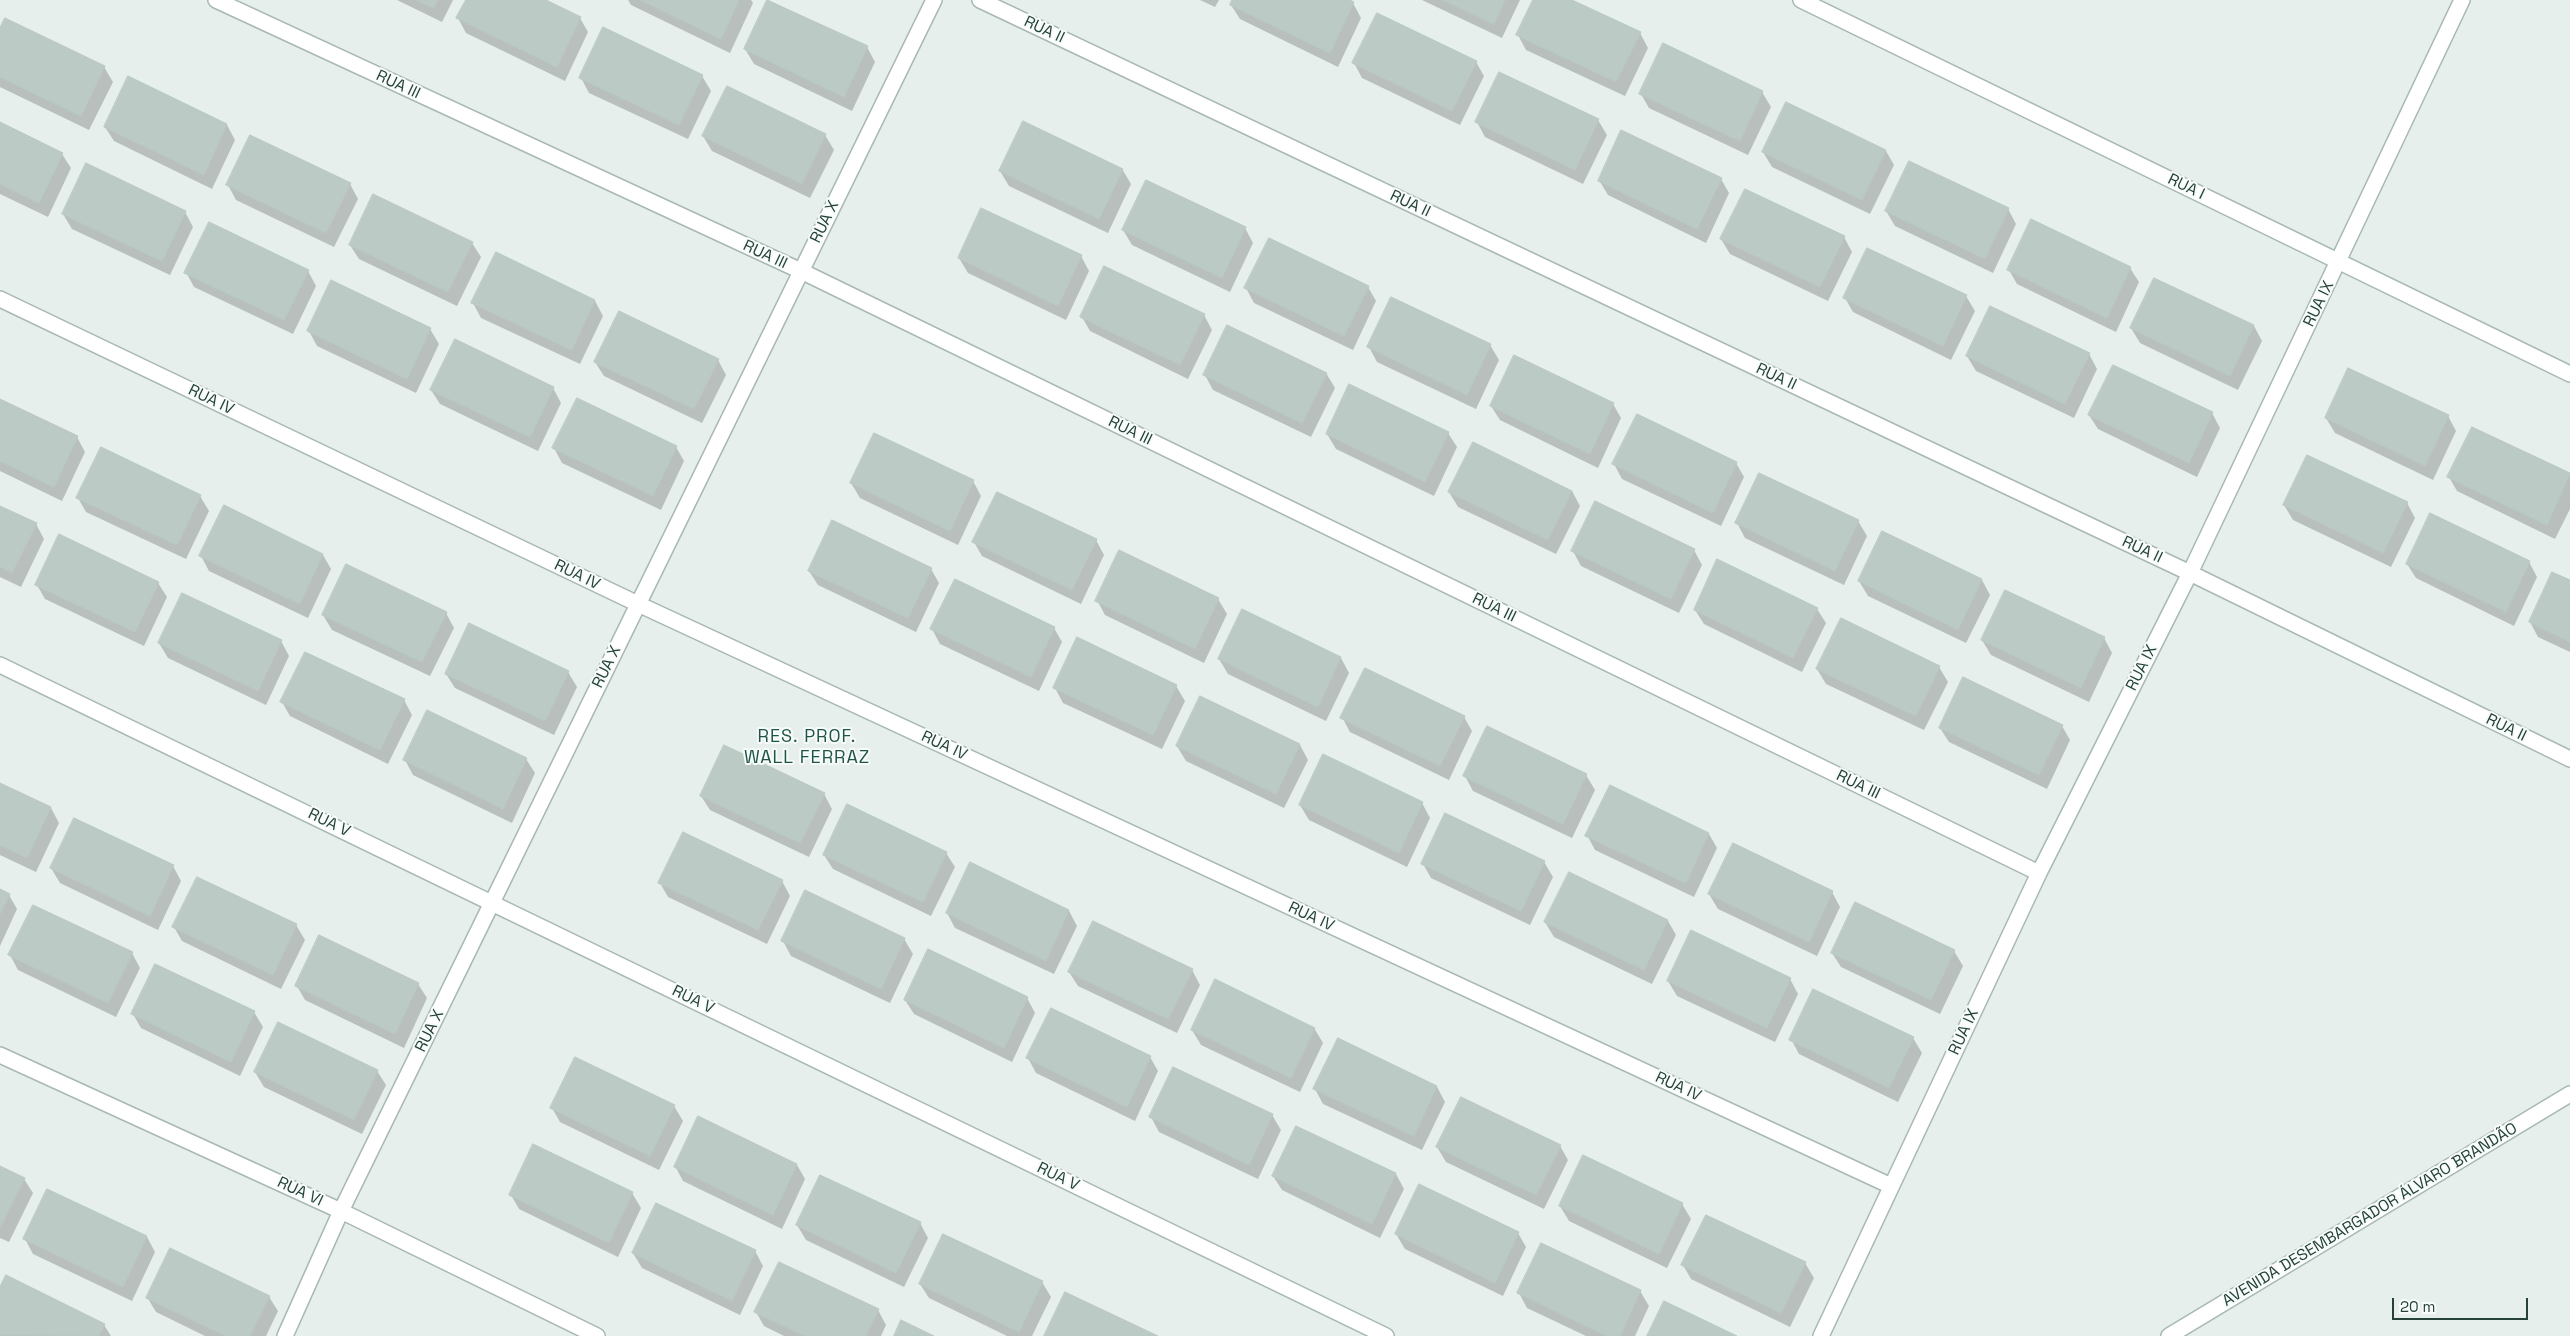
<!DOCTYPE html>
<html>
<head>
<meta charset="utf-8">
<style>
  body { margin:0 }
  #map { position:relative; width:2570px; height:1336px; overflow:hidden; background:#e6efeb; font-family:"Space Grotesk",sans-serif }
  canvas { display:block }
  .scale { position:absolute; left:2392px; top:1298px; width:136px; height:22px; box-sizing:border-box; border:2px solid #24423a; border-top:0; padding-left:6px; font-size:15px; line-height:18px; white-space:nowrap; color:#24423a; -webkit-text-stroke:4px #f7fbf9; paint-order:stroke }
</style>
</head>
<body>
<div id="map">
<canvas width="2570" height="1336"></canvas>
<div class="scale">20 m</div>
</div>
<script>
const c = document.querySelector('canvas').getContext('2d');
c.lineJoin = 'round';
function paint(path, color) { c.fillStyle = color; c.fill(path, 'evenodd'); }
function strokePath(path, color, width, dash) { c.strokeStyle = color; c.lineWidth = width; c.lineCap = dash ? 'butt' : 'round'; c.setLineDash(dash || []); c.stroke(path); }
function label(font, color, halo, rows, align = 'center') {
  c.font = font + ' "Space Grotesk",sans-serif'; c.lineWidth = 4; c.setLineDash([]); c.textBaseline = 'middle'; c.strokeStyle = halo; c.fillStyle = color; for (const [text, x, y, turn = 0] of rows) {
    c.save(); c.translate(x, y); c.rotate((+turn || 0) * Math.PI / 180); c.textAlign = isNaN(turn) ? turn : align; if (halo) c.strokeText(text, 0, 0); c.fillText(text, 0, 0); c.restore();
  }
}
const shadow = new Path2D(`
  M397,0h56l-11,22z
  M467,0h77l36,18 8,14 -23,49 -99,-48 -8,-15z
  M628,0h123l2,3 -23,50 -99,-48z
  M768,0l99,47 8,15 -23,49 -98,-47 -9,-15z
  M1200,0h19l-4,7z
  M1233,0h114l6,3 8,15 -23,49 -98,-48 -9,-14z
  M1422,0h98l-18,38z
  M1535,0h34l71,33 8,15 -23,48 -99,-46 -8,-15z
  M0,31l104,36 9,15 -24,48 -89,-43z
  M1476,62l8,14 -24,49 -98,-47 -8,-15z
  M702,76l9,15 -23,48 -99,-46 -8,-15z
  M128,78l99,47 8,15 -23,49 -98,-48 -9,-14z
  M1762,92l9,15 -23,48 -99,-47 -8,-14z
  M1598,120l9,15 -24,49 -98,-47 -8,-15z
  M0,124l62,30 9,14 -23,49 -48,-23z
  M825,135l9,15 -24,48 -98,-47 -9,-15z
  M1886,151l8,14 -24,49 -98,-47 -9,-15z
  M1122,169l9,15 -23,49 -99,-47 -9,-15z
  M1721,179l8,14 -23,50 -98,-48 -9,-15z
  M350,184l8,15 -24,48 -98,-47 -8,-15z
  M2008,209l8,15 -23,49 -98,-47 -9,-15z
  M185,212l8,15 -23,48 -98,-46 -9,-15z
  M1245,228l8,15 -23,49 -98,-47 -9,-15z
  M1844,237l8,15 -24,49 -98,-47 -9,-15z
  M472,243l9,14 -24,49 -98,-47 -9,-14z
  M496,254l99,47 8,15 -23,48 -99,-46 -8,-15z
  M1081,256l8,15 -23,49 -98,-47 -9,-15z
  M2130,268l9,14 -23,50 -99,-48 -8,-14z
  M308,271l8,15 -23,48 -99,-47 -8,-15z
  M2155,280l99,46 8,15 -24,49 -98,-47 -9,-15z
  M332,282l98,47 9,15 -23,49 -99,-47 -8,-15z
  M1368,287l8,14 -23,49 -99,-47 -8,-15z
  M1966,296l9,15 -24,49 -98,-48 -8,-14z
  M1392,299l98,46 9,15 -23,49 -99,-47 -8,-15z
  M1204,315l8,15 -24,49 -98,-48 -8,-14z
  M2089,354l8,15 -23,49 -98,-47 -9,-15z
  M718,360l8,15 -24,48 -98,-47 -9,-14z
  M1326,373l9,15 -24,49 -98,-47 -8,-15z
  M553,388l8,15 -23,48 -98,-47 -9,-14z
  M0,400l77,37 8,15 -23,49 -62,-30z
  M1613,404l8,14 -23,50 -98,-48 -9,-14z
  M2212,413l8,15 -23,49 -99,-48 -9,-14z
  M2448,416l8,15 -23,49 -98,-47 -9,-15z
  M2472,428l98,47v34l-15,30 -98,-48 -8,-14z
  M1448,433l9,14 -23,49 -98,-47 -9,-15z
  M676,447l8,14 -23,49 -99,-47 -8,-15z
  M1736,463l8,14 -23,49 -99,-47 -8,-15z
  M973,481l8,15 -23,49 -98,-47 -9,-15z
  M1572,491l8,15 -24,48 -98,-47 -9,-15z
  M200,496l9,15 -23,48 -100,-47 -8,-14z
  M2407,503l8,15 -24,49 -98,-47 -9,-15z
  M0,507l36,17 8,15 -23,48 -21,-10z
  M1858,521l9,15 -23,49 -99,-47 -8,-15z
  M1096,540l8,15 -23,49 -99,-48 -8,-14z
  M1694,550l8,15 -23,48 -98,-47 -8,-15z
  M323,555l8,14 -23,49 -99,-47 -8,-15z
  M2529,562l8,15 -23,49 -98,-48 -9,-14z
  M931,569l8,14 -23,49 -98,-47 -9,-14z
  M1982,580l8,15 -24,48 -98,-47 -9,-15z
  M2570,582v70l-32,-15 -8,-15z
  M158,583l9,14 -23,49 -99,-47 -8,-14z
  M1218,599l9,15 -23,49 -99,-48 -8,-15z
  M1817,609l9,14 -24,49 -98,-48 -9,-14z
  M446,613l8,15 -24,48 -98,-46 -9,-15z
  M1841,620l98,47 9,15 -24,48 -98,-46 -9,-15z
  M1054,628l8,14 -23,49 -99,-47 -8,-15z
  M2104,638l8,15 -23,49 -98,-47 -9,-15z
  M281,641l8,15 -23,49 -98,-47 -9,-15z
  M1341,658l8,15 -23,48 -98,-47 -9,-15z
  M568,672l9,15 -23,48 -99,-47 -9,-14z
  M1176,686l9,15 -23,48 -99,-46 -8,-15z
  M404,700l8,15 -24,49 -98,-48 -8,-14z
  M1342,717h122l8,14 -23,49 -99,-48z
  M2062,726l8,14 -23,49 -98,-47 -9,-14z
  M1300,745l8,15 -24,48 -98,-47 -9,-15z
  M526,759l9,14 -23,50 -99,-48 -8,-15z
  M1586,775l9,15 -23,48 -99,-47 -8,-15z
  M0,784l51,24 8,15 -23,49 -36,-17z
  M824,794l8,15 -23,48 -99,-47 -9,-14z
  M1422,803l8,15 -23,49 -98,-47 -9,-15z
  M1709,834l8,14 -23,49 -99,-47 -8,-15z
  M946,853l9,14 -24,49 -98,-47 -9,-14z
  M1544,862l9,15 -23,48 -99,-47 -8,-14z
  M970,864l99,47 8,15 -23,48 -99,-46 -8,-15z
  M173,866l8,15 -23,49 -98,-47 -9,-15z
  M782,881l8,15 -23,48 -99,-47 -8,-14z
  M0,890l9,5 8,14 -17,37z
  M806,892l98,47 9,15 -23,49 -99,-47 -8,-15z
  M1832,892l8,15 -23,49 -99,-47 -9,-15z
  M1668,921l8,14 -24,49 -98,-47 -9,-15z
  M296,925l9,15 -24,49 -99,-48 -8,-14z
  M1954,951l9,15 -23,48 -99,-47 -9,-14z
  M132,953l8,15 -24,49 -98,-47 -8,-15z
  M1192,970l8,15 -23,48 -99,-47 -9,-14z
  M1790,979l8,15 -23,48 -98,-46 -9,-15z
  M418,984l9,14 -23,50 -99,-48 -8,-14z
  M1027,998l8,15 -23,49 -98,-48 -9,-14z
  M254,1012l9,15 -23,49 -99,-48 -8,-14z
  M1314,1028l9,15 -23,49 -99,-47 -9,-15z
  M1913,1038l9,15 -24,49 -99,-48 -8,-15z
  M1338,1040l99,47 8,15 -23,48 -99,-46 -8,-15z
  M1150,1057l8,14 -23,50 -99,-48 -8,-15z
  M377,1071l9,14 -24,49 -98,-47 -9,-15z
  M674,1106l9,15 -24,49 -99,-48 -8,-14z
  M1272,1115l9,15 -23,49 -99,-47 -8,-15z
  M1560,1146l8,14 -24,49 -98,-47 -9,-15z
  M797,1165l8,14 -23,50 -99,-48 -8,-15z
  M0,1167l24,12 9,14 -24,49 -9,-4z
  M1396,1174l8,15 -24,49 -98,-48 -9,-14z
  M48,1190l99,47 8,15 -23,49 -99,-47 -8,-15z
  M632,1193l9,15 -23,49 -99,-48 -8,-14z
  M1682,1204l9,15 -24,49 -98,-47 -9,-15z
  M920,1223l8,15 -24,49 -98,-47 -9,-15z
  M1518,1233l8,14 -23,49 -98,-47 -9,-15z
  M755,1251l8,15 -23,49 -98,-47 -9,-15z
  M1805,1263l9,15 -24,49 -99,-48 -8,-14z
  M1042,1282l9,15 -19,39h-25l-78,-38 -9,-14z
  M0,1290l104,35 7,11h-111z
  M1640,1291l9,15 -14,30h-49l-59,-28 -8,-15z
  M147,1297h122l9,14 -12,25h-61l-49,-24z
  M878,1310l8,15 -5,11h-97l-20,-10 -8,-14z`);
const building = new Path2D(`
  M417,0h21l-4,8z
  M466,0h80l35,17 -24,50 -101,-49z
  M641,0h98l-18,39z
  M767,0l101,46 -24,51 -100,-48z
  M1232,0h118l4,2 -24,51 -100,-48z
  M1443,0h62l-11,24z
  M1533,0h39l69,32 -25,50 -100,-47z
  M1377,13l100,48 -25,50 -100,-48z
  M5,18l100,48 -24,50 -81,-39v-49z
  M603,27l100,48 -24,50 -100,-47z
  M1663,43l100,48 -23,50 -101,-47z
  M1499,72l100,47 -24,51 -100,-48z
  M128,76l99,48 -23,51 -100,-48z
  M727,86l99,48 -24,50 -100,-48z
  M1786,102l100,48 -24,50 -100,-48z
  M1023,121l100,48 -24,50 -100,-48z
  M0,122l63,31 -24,50 -39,-19z
  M1621,130l101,48 -25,51 -99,-48z
  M250,135l101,48 -25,50 -100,-48z
  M1909,161l100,47 -24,51 -100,-48z
  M86,163l100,48 -24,50 -100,-47z
  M1146,180l100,47 -24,51 -100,-48z
  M1745,189l100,47 -25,51 -100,-48z
  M373,194l100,48 -25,50 -99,-47z
  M981,208l101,47 -24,51 -100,-48z
  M2031,219l100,48 -24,51 -100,-48z
  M209,222l100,48 -25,50 -100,-47z
  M1269,238l100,48 -25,50 -100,-48z
  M1867,248l100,47 -24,51 -100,-48z
  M496,252l99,48 -23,50 -101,-47z
  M1104,266l101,48 -25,51 -100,-48z
  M2154,278l100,47 -24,51 -100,-48z
  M331,280l100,48 -24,51 -100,-48z
  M1391,297l100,47 -24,51 -100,-48z
  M1990,306l100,47 -25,51 -99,-48z
  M619,311l100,48 -25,50 -100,-47z
  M1227,325l100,48 -25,50 -99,-48z
  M455,339l99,48 -24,50 -100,-47z
  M1514,355l100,48 -24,51 -100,-48z
  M2113,365l100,47 -24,51 -101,-48z
  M2348,368l101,47 -24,51 -100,-48z
  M1349,384l100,48 -24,50 -99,-48z
  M577,398l100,48 -24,50 -101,-48z
  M0,399l78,37 -24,51 -54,-26z
  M1637,414l100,48 -24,51 -101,-49z
  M2472,427l98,46 -23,52 -100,-48z
  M874,433l100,47 -24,51 -100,-48z
  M1473,442l99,49 -24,49 -100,-48z
  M101,447l100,48 -24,50 -101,-47z
  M2307,455l101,47 -25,51 -100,-48z
  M1759,473l100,47 -24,51 -100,-48z
  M997,492l100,47 -25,51 -100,-48z
  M1595,501l100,48 -24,50 -100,-48z
  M224,505l99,49 -23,50 -101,-48z
  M0,506l37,17 -25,50 -12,-6z
  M2430,513l100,48 -24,51 -100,-48z
  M832,520l100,48 -24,50 -100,-47z
  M1882,531l100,48 -24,51 -100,-49z
  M59,534l100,48 -24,50 -100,-47z
  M1119,550l100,48 -24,51 -100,-48z
  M1717,559l101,49 -25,50 -99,-48z
  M346,564l101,48 -25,50 -100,-47z
  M2552,572l18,8v62l-41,-20z
  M955,579l100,48 -24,50 -101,-48z
  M2005,590l100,47 -24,51 -100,-48z
  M182,593l100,47 -24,51 -100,-48z
  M1242,609l99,48 -23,50 -100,-48z
  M1841,618l99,48 -24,50 -100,-47z
  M469,623l100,48 -24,50 -100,-47z
  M1077,637l100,48 -24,50 -100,-47z
  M305,652l100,47 -25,51 -100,-48z
  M1365,668l100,48 -25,50 -100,-48z
  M1963,677l100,48 -24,50 -100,-47z
  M1200,696l100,48 -24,50 -100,-48z
  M427,710l100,48 -24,51 -100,-49z
  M1487,726l100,48 -24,50 -100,-48z
  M724,745l101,48 -25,50 -100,-47z
  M1323,754l100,48 -24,51 -100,-48z
  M0,783l51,24 -24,51 -27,-13z
  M1610,785l99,48 -23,50 -101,-47z
  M847,804l100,48 -24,50 -100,-47z
  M1445,813l100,48 -24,50 -100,-47z
  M74,818l100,47 -24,51 -100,-48z
  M683,832l100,48 -25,50 -100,-47z
  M1733,843l100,48 -24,51 -101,-48z
  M970,862l99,48 -23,51 -100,-48z
  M1569,872l99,48 -24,50 -100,-48z
  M197,877l100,47 -24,51 -101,-48z
  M0,889l10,5 -10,20z
  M805,890l100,48 -24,51 -100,-48z
  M1855,902l100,48 -24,50 -100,-47z
  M33,905l100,47 -25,51 -100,-48z
  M1093,921l100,48 -25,50 -100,-47z
  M1691,930l100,48 -24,50 -100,-47z
  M319,935l100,48 -24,51 -100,-48z
  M928,949l100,48 -24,51 -100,-48z
  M155,964l100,47 -24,51 -100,-48z
  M1215,979l100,49 -24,50 -100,-48z
  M1813,989l101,48 -25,51 -100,-48z
  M1051,1008l100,48 -24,51 -101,-49z
  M278,1022l100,48 -24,50 -100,-48z
  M1338,1038l99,48 -23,50 -101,-47z
  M575,1057l100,48 -25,51 -100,-48z
  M1173,1067l100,47 -24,51 -100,-48z
  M1461,1097l100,48 -25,50 -100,-48z
  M698,1116l99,48 -24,51 -99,-48z
  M1296,1126l100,47 -24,51 -100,-48z
  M533,1144l100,48 -24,51 -100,-48z
  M1583,1155l100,48 -24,51 -100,-48z
  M0,1166l25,12 -25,50z
  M820,1175l101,47 -25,51 -100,-48z
  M1419,1184l100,48 -24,51 -100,-49z
  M47,1189l100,47 -24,51 -100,-48z
  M656,1203l100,47 -24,51 -100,-48z
  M1706,1215l100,47 -25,51 -100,-48z
  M943,1234l100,47 -24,51 -100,-48z
  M1541,1243l100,47 -21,46h-13l-90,-43z
  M170,1248l100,48 -20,40h-24l-80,-38z
  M779,1262l100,47 -13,27h-61l-51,-24z
  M6,1275l99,49 -6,12 -99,-1v-48z
  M1065,1292l93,44h-114z
  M1664,1301l73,35h-90z
  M901,1320l33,16h-40z`);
const street = new Path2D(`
  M216,0l585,271 1238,602
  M980,0l1210,573 380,186
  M1801,0l769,374
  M0,299l638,305 1253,582
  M0,665l1386,671
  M0,1055l341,156 256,125
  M285,1336l56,-125 593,-1211
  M1821,1336l218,-463 151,-300 272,-573
  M2169,1336l401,-242`);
const streetNames = [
  ["RUA II",1044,30,25],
  ["RUA III",398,85,25],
  ["RUA I",2186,187,26],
  ["RUA II",1410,204,25],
  ["RUA X",825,222,-64],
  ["RUA III",765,255,25],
  ["RUA IX",2319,304,-64],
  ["RUA II",1776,377,25],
  ["RUA IV",211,400,26],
  ["RUA III",1130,431,26],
  ["RUA II",2142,550,25],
  ["RUA IV",577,575,26],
  ["RUA III",1494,608,26],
  ["RUA X",607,667,-64],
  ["RUA IX",2142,668,-63],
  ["RUA II",2506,728,26],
  ["RUA IV",944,746,25],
  ["RUA III",1858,785,26],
  ["RUA V",329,823,26],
  ["RUA IV",1311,917,25],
  ["RUA V",693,1000,26],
  ["RUA X",430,1031,-64],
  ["RUA IX",1964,1032,-65],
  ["RUA IV",1678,1087,25],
  ["RUA V",1058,1177,26],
  ["RUA VI",300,1192,25],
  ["AVENIDA DESEMBARGADOR ÁLVARO BRANDÃO",2370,1215,-31]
];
const neighbourhoodNames = [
  ["RES. PROF.",807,737],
  ["WALL FERRAZ",807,758]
];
paint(shadow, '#0003');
paint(building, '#bbcac4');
strokePath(building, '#b8c9c2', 1);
strokePath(street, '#a8b8b2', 18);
strokePath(street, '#fff', 15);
label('16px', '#24423a', '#f7fbf9', streetNames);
c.letterSpacing = '1px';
label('18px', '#1f5548', '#f7fbf9', neighbourhoodNames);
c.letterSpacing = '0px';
</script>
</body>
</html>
